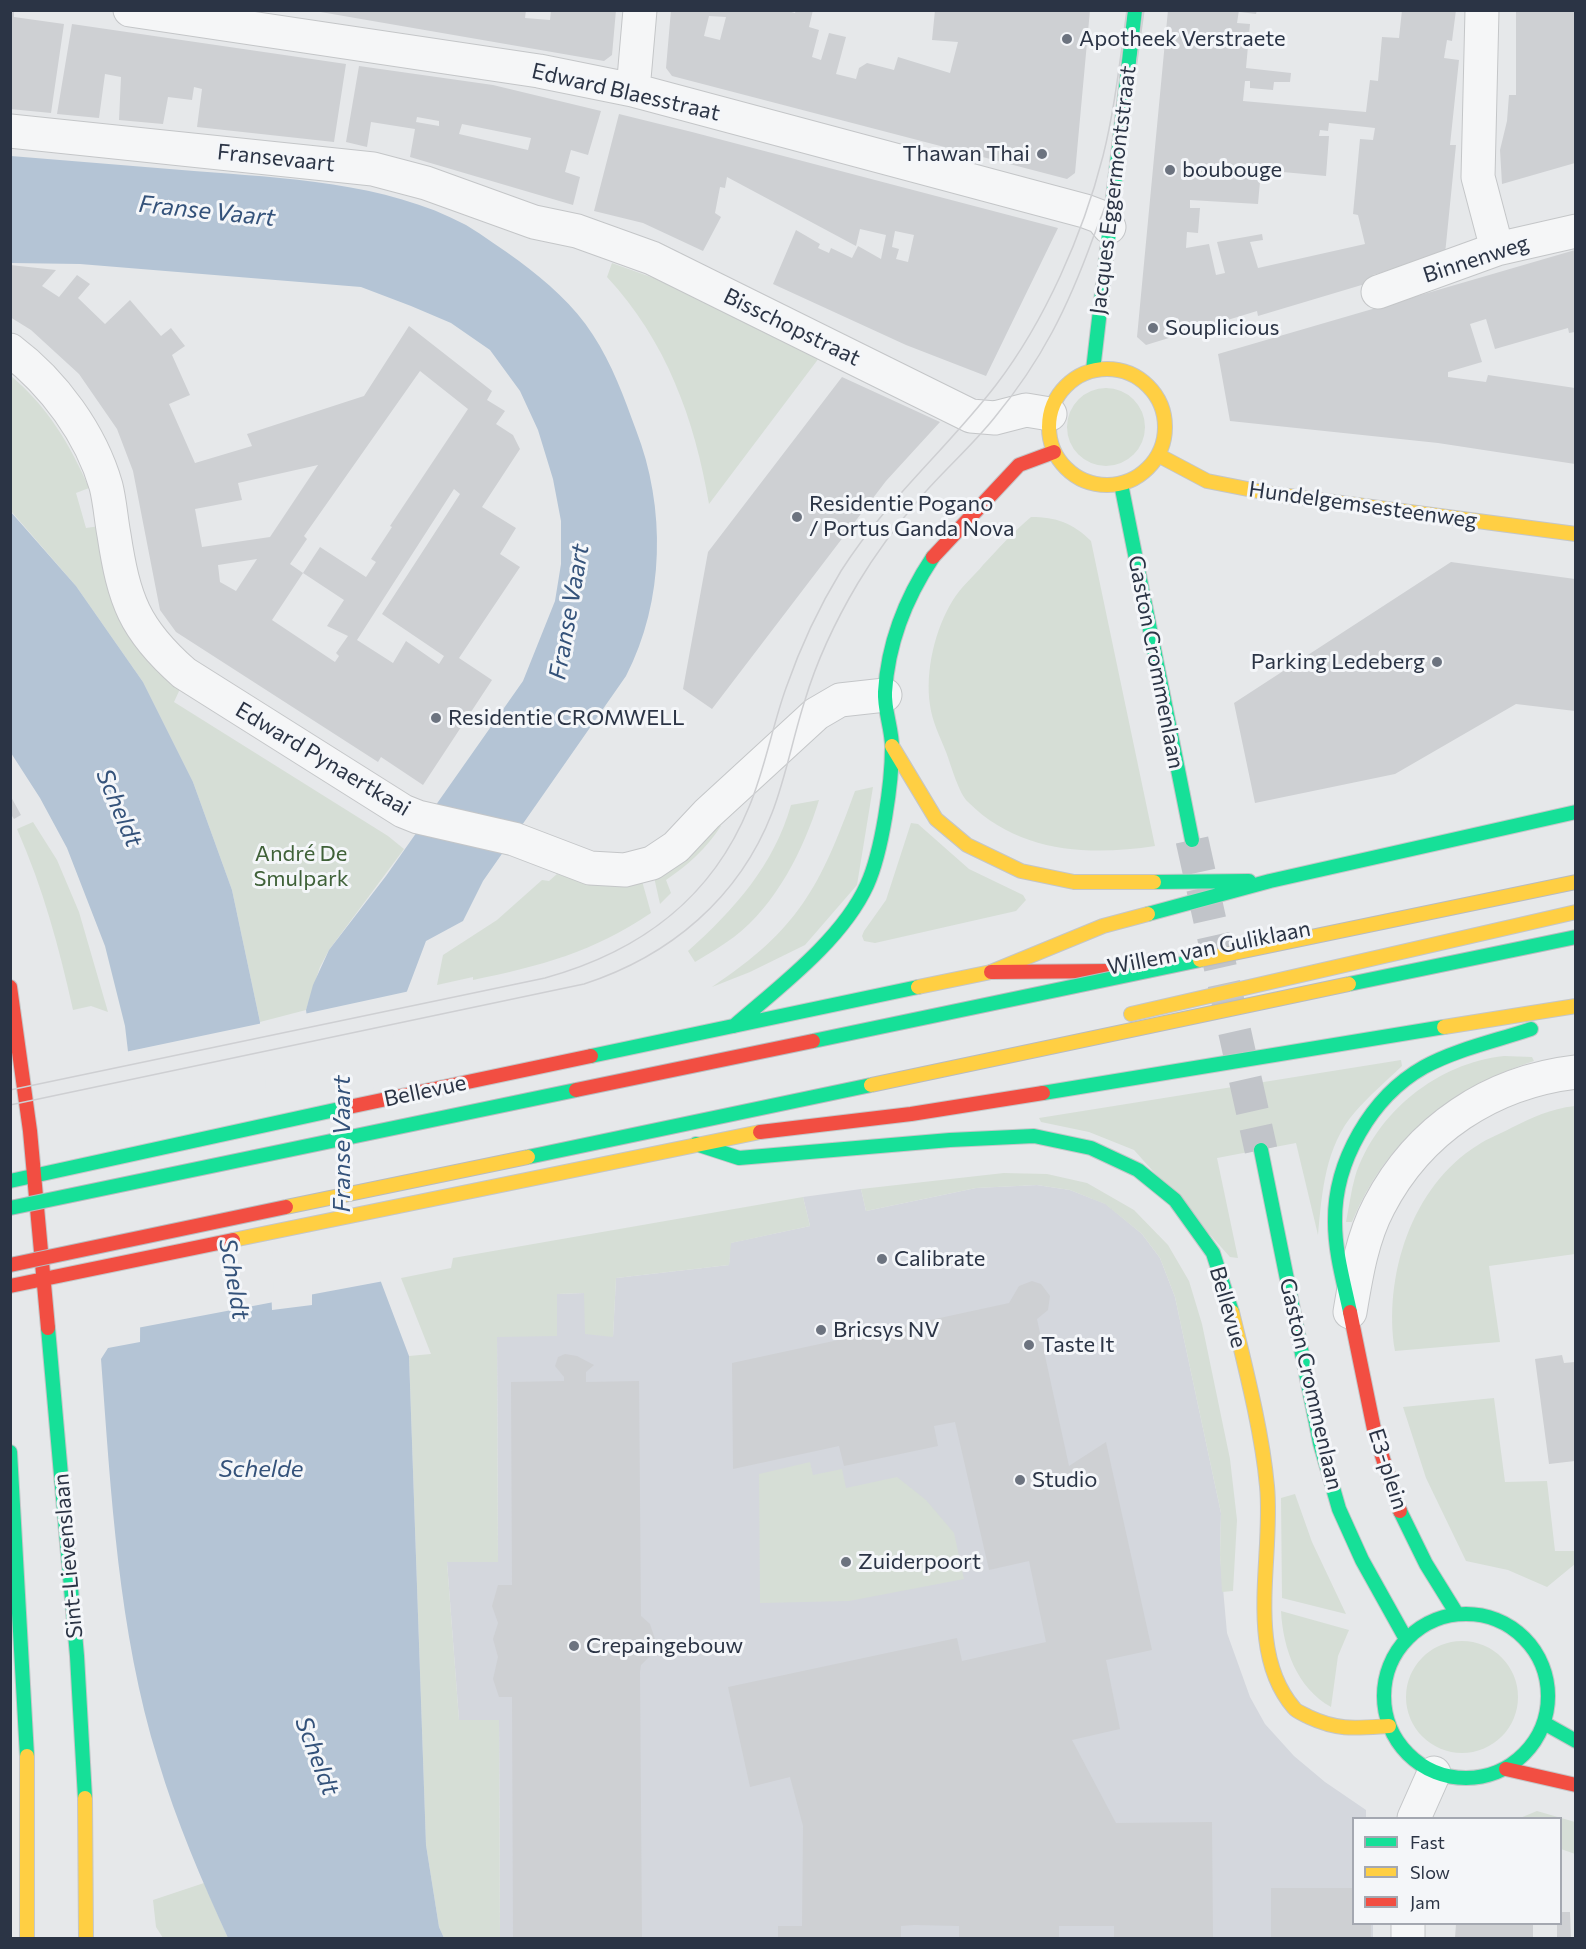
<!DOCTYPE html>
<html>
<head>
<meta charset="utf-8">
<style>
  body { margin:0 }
  #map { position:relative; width:1586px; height:1949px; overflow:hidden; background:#e6e8ea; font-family:Commissioner,sans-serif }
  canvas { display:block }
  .frame { position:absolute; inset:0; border:12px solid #2b3445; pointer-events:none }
  .legend { position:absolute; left:1352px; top:1817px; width:210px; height:108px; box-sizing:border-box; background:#f4f6f9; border:2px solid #a4a8b1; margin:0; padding:8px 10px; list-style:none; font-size:18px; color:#2b3445 }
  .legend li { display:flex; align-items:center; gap:12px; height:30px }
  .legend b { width:30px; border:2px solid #a4a8b1 }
</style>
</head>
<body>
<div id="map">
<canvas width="1586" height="1949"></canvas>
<div class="frame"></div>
<ul class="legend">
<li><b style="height:8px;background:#16e098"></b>Fast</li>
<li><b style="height:8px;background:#ffcf43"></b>Slow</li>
<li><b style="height:8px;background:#f24e42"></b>Jam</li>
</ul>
</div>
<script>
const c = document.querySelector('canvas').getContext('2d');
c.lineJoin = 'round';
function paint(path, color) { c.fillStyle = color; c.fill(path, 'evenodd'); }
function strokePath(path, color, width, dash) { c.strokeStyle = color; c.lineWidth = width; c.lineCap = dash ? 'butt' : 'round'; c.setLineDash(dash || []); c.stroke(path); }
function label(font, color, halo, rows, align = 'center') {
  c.font = font + ' Commissioner,sans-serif'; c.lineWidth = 6; c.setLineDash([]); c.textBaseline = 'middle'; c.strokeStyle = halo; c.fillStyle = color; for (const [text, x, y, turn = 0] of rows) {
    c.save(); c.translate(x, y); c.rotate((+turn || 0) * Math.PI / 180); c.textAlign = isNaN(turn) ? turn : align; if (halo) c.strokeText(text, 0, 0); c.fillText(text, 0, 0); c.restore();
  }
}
const built = new Path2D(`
  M1037,1185l33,5 36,14 36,30 18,24 15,39 46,216 -1,42 7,78 23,64 15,27 29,32 31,26 41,28v8h-12v106h19v14h-873l-1,-217 -40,-1 -12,-158 51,-1 -1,-224 60,-43 27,-1 29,43 3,-58 113,-13 1,-22 80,-17 -7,-29 58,-8 5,22 110,-23z`);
const green = new Path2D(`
  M612,263l50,18 157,77 -110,146c-14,-84 -43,-164 -102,-227z
  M10,375c37,31 60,69 79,113l-13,5 10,35 14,-2 80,163 -6,13 214,134 16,13 -75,101 -9,17 -14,43 -46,12 -28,-132 -39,-108 -50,-100 -67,-96 -65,-75z
  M1067 427a39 39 0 1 1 78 0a39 39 0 1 1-78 0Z
  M1031,517c25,0 42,6 60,24l64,305c-66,10 -136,7 -187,-44 -9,-8 -17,-37 -22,-50 -6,-15 -14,-31 -16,-47 -5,-34 5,-76 23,-105 8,-13 21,-24 30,-35 16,-17 30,-33 48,-48z
  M873,787l-16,98 -52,60 -55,27 -38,15c87,-58 108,-100 143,-196z
  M819,800c-15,49 -43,105 -85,137 -12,9 -26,17 -39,25l-7,-11c46,-41 86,-86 103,-146z
  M716,821l5,5c-15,23 -33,39 -55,54l5,13 -11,11 -6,-27z
  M33,822l24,38 22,52 29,100 -17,-6 -18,4c-14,-63 -30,-122 -56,-181z
  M911,823l7,1 51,45 54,26 3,5 -10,11 -141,32 -11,-2 -2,-5 2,-5 22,-31z
  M557,874l24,7h61l9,32c-58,39 -110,53 -178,67v-3l-36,8 6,-30 54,-35 45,-40 7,1z
  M1504,1056l28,1 2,4c-83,27 -149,79 -182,161h-6c3,-15 5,-31 9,-45 21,-65 83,-114 149,-121z
  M1401,1060l1,6c-16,15 -33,30 -47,46 -30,34 -33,81 -37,123l-22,-92 -79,15 21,100 -8,-1 -96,-107 -45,-18 -48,-10 -2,-4z
  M1575,1106v148l-86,12 11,76 -105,9c-12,-73 16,-165 83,-206 10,-7 22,-11 33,-17 23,-11 38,-19 64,-22z
  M1004,1173l43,1 40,9 47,27 34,35 21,36 13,43 28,135 7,61 -4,71 -11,1 -2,-37 1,-42 -46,-216 -15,-39 -18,-24 -37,-30 -35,-14 -33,-5 -61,3 -110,23 -5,-22z
  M803,1197l7,29 -79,17 -2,22 -113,13 -3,59 -28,-3 -1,-41 -27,1v42l-60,1 1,225h-51l12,158h40l1,218h-56l-5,-11 -13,-82 -17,-489 22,-2 -30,-76 50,-10 2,-10z
  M1494,1398l11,84 42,-1 8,70h20v13l-28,23 -39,-17 -42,-9 -40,-83 -23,-71z
  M810,1462l3,13 29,-6 4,19 51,-11 29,23 28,33 10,46 -115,22 -89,2 -1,-129z
  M1295,1494l17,48 34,72 -64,-16 -1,-100z
  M1281,1611l68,19 -11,26 -7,51c-34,-19 -48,-58 -50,-96z
  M1406 1697a56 56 0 1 1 112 0a56 56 0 1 1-112 0Z
  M1537,1811l38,11v32l-14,-5 -1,-31h-40z
  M204,1883l24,55h-65l-7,-11 -3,-27z`);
const water = new Path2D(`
  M11,156c61,5 122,10 183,15 88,7 192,11 272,54 18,11 36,24 53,36 28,21 55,44 74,74 19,29 31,62 43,95 30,77 29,171 -10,246l-143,205 -20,40 -37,20 -59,156 11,177 31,82 17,489 13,82 5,11h-216c-26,-57 -52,-117 -70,-178 -40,-129 -47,-267 -57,-401l7,-11 32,-6 1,-124 -4,-90 -12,-102 -20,-80 -38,-98 -27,-50 -29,-45 -1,-242 66,75 67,96 50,100 39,108 28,132 12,288 40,-5v-251l-6,-44 7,-25 16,-35 57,-74 137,-195 32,-80 6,-37v-43l-8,-42 -15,-49 -18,-39 -30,-41 -39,-27 -40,-17 -50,-19 -281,-23 -69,-1z`);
const pier = new Path2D(`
  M410,991l-40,106 11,176 3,8 -75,14v-241l-5,-40z
  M263,1023l11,279 -137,26 1,-110 -4,-90 -9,-76z`);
const building = new Path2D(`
  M10,10h4v7l50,7 -13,89 -41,-4z
  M309,10h217l-1,8 25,2 1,-10h65l-4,45 -8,6z
  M671,10h113l11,3 1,-3h17l-4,17 10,3 -7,27 9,3 8,-27 17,4 -10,37 20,5 3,-11 8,-5 27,7 4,-13 52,16 8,-31 -26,-2 3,-30h155l-15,163 -8,6 -395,-103 -6,-8zM709,16l17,1 -6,23 -16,-4z
  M1168,10h71l-2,13 13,1 -4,44 45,5 -1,9h-16l-1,8 -23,-2v-7h-5l-2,20 123,11 4,-32 8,1 4,-44 17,1 3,-28h54l-4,31 -5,-1 -3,18 15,2 -9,85h6l-11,109 -72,21 2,6 -117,35 -1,-5 -111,34 -9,-8zM1329,123l46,5 -2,12 -13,-1 -7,75 5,1 7,29 -107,24 -8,-26 13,-2 -1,-6 -45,8 8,31 -9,2 -7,-31 -23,4 1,-16 11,1 2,-25h-10v-8l68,4 3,-34 65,6 3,-40h-10l1,-6 8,1z
  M1240,10h17l-1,4 -16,-2z
  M1516,10h59v153l-73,21 -2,-34 7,-29 2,-26h7z
  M72,24l274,40 -12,78 -137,-15 5,-38 -8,-2 -2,13 -24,-3 -5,27 -44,-4 2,-43 -16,-3 -6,44 -42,-4z
  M359,66l134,19 108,26 -13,44 -17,-5 -6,22 15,5 -7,28 -163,-48 5,-28 -44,-7 -4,25 -21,-5zM417,117l22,4v5l-23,-4zM462,124l69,14 -3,12 -69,-16z
  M619,114l73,18 366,96 -72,148 -80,-31 -133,-61 23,-54 24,14 -2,4 11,5 2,-5 21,10 6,-12 23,13 5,-24 -26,-6 -4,17 -129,-69 -2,11 -5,-1 -5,26 6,4 -18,34 -60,-28 -49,-12zM895,231l19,4 -6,27 -12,-3 3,-10 -7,-2z
  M1575,250v82l-6,1 -1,-5 -73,21 -9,-30 -16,5 12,38 -34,10v5l38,5 2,-7 87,13v76l-137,-21 -208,-22 -12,-67z
  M10,265l46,5 -14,16 17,11 18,-22 13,9 -12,14 27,26 25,-24 31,36 10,-8 14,18 -13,9 18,40 -21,9 26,59 57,-17 -5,-12 117,-38 45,-70 83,65 -5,9 18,11 -9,13 17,11 7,14 -38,58 34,21 -16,26 20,13 -61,91 33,22 -69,105 -42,-28 -3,5 -202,-130 -16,-22 -27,-139 -16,-42 -38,-55 -48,-44 -21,-13zM420,371l48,38 -78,117 2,1 -21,32 5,3 -10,15 -46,-30 -17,26 41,27 -17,26 21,10 -12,17 3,3 -4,6 -63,-42 31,-47 -13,-9 17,-25 -3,-3zM318,465l-48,72 -68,10 -7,-38 47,-9 -4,-17zM454,489l6,5 -78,120 62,42 -5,8 -33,-23 -13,22 -36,-23zM257,559l-21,32 -16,-9 -2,-17z
  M842,377l98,45 -54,59 -174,228 -29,-20 25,-137z
  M1451,562l124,17v132l-59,-7 -121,70 -140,29 -21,-100z
  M10,795l11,20 -7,4 -4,-6z
  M1032,1281l9,3 9,12 -2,14 -11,9 32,147 37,-24 46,208 -46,10 14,69 -48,11 44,83 96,-1 1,116h-99v-12h-55v12h-100v-12l-45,-1 -13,1v12h-123v-12h24l1,-100 -13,-49 -40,10 -22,-100 229,-49 5,23 84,-19 -17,-81 -40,9 -34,-148 -21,4 4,20 -94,20 -5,-20 -106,23 -1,-106 277,-60 10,-17z
  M565,1354l12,2 17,9 -8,7v10l53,-1 2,235 9,8 5,15 -4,16 -10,10 -1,7 2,266h-129l-1,-241h-13l-6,-18 5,-22 -5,-18 5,-16 -6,-17 6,-21h14l-1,-203 53,-1v-4l-9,-11 3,-9z
  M1562,1355l2,8 11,-1v99l-26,3 -14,-105z
  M1271,1888h82v35l18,1v14h-100z
  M1560,1912h10l1,26h-14v-14h3z
  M1456,1924h77v14h-78z`);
const secondaryTunnel = new Path2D(`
  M1192,840l69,310`);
const street = new Path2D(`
  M130,10l409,61 94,19 452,121 16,6 8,10
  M1482,10l-4,167 19,72
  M633,90l7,-80
  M10,131l325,34 38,4 53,14 108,39 43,9 75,27 319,158 24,2 31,-8 24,4
  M1378,292l119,-43 79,-18
  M10,350c44,33 81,84 96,136 4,16 5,33 8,49 10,65 20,94 70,138l219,138 15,6 96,22 76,29 35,2 27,-7 24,-16 31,-33 109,-100 24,-14 45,-5
  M1350,1312c6,-36 12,-74 29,-106 40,-77 112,-124 197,-134
  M1414,1818l20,-45
  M1408,1924v14`);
const fast = new Path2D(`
  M1093,370l42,-360
  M1121,484l71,356
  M1270,881l306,-69
  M1154,882l95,-1
  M1148,914l122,-33
  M734,1026c45,-39 108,-86 133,-141 15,-33 25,-102 25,-138 0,-18 -8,-37 -7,-55 3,-50 20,-93 48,-135
  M591,1056l327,-69
  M1043,1093l401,-66
  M696,1144l43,14 211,-18 84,-4 57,12 47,22 37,30 38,53 19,59
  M1261,1150l59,293 19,66 23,51 44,79
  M10,1181l334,-73
  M1350,1312c-6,-29 -15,-59 -15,-90 -1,-60 36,-125 89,-155 33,-18 72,-26 107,-38
  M48,1328l29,328 8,142
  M10,1452l17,304
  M1400,1511l26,53 31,50
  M1384 1696a82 82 0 1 1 164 0a82 82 0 1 1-164 0Z
  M1544,1723l32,18`);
const slow = new Path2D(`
  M1049 427a58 58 0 1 1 116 0a58 58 0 1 1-116 0Z
  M1158,455l49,26 66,13 303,40
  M892,746l44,73 31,26 54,26 53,11h80
  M918,987l73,-15 112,-46 45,-12
  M1131,1014l445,-102
  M1444,1027l132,-21
  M233,1240l527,-108
  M1232,1312c13,54 30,119 35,174 7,70 -23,164 27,222 3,4 10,6 15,9 30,14 48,11 80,9
  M85,1798l1,140
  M27,1938v-182`);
const jam = new Path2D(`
  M933,557l86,-92 35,-13
  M991,972l120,-1
  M10,987l20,144 18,197
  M344,1108l247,-52
  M760,1132l151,-18 132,-21
  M10,1286l223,-46
  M1350,1312l25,122 25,77
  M1506,1769l70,16`);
const tram = new Path2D(`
  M10,1090l535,-112c94,-26 166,-78 204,-171 16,-38 23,-80 37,-119 14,-40 33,-81 55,-117 45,-71 105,-121 155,-186 49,-64 87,-151 107,-229 12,-48 17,-97 24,-146
  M10,1105l574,-121c86,-28 155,-86 188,-171 14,-36 21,-76 33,-113 12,-40 31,-80 53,-117 18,-30 39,-58 62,-85 24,-28 52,-52 75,-81 47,-57 73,-110 98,-179 10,-25 20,-51 26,-77 12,-50 18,-100 25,-151`);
const fastBridge = new Path2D(`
  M1349,984l227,-47
  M813,1041l387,-81
  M528,1157l343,-72
  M10,1208l566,-118`);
const slowBridge = new Path2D(`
  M1200,960l376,-78
  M871,1085l478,-101
  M286,1207l242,-50`);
const jamBridge = new Path2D(`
  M576,1090l237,-49
  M10,1265l276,-58`);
const markers = [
  [1067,39,6,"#6c737f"],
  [1042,154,6,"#6c737f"],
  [1170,170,6,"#6c737f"],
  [1153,328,6,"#6c737f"],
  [797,517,6,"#6c737f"],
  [1437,662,6,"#6c737f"],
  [436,718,6,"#6c737f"],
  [882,1259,6,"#6c737f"],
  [821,1330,6,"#6c737f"],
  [1029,1345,6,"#6c737f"],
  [1020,1480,6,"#6c737f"],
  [846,1562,6,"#6c737f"],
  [574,1646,6,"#6c737f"]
];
const poiNames = [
  ["Apotheek Verstraete",1079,39],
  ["Thawan Thai",1030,154,"right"],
  ["boubouge",1182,170],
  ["Souplicious",1165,328],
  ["Residentie Pogano",809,504],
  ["/ Portus Ganda Nova",809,529],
  ["Parking Ledeberg",1425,662,"right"],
  ["Residentie CROMWELL",448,718],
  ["Calibrate",894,1259],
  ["Bricsys NV",833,1330],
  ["Taste It",1041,1345],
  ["Studio",1032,1480],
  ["Zuiderpoort",858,1562],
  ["Crepaingebouw",586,1646]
];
const streetNames = [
  ["Edward Blaesstraat",626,92,13],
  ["Fransevaart",276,158,6],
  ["Jacques Eggermontstraat",1113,190,-83],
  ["Binnenweg",1476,259,-18],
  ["Bisschopstraat",792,327,26],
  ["Hundelgemsesteenweg",1363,505,8],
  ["Gaston Crommenlaan",1156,662,79],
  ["Edward Pynaertkaai",323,759,31],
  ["Willem van Guliklaan",1209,948,-11],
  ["Bellevue",425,1091,-12],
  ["Bellevue",1228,1307,74],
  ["Gaston Crommenlaan",1311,1384,77],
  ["E3-plein",1388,1469,72],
  ["Sint-Lievenslaan",68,1556,-95]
];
const parkNames = [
  ["André De",301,854],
  ["Smulpark",301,879]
];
const waterNames = [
  ["Franse Vaart",207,211,6],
  ["Franse Vaart",569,612,-80],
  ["Scheldt",119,808,67],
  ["Franse Vaart",342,1144,-90],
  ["Scheldt",234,1279,80],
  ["Schelde",261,1469],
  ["Scheldt",317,1756,69]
];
paint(built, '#d4d7dd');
paint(green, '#d6ded6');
paint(water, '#b4c4d5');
paint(pier, '#e6e8ea');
paint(building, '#ced0d3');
strokePath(secondaryTunnel, '#c1c4c9', 33, [33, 16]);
strokePath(street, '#c4c6c8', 35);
strokePath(fast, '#c4c6c8', 16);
strokePath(slow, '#c4c6c8', 16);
strokePath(jam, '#c4c6c8', 16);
strokePath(street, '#f5f6f7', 33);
strokePath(fast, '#16e098', 14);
strokePath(slow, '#ffcf43', 14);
strokePath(jam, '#f24e42', 14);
strokePath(tram, '#cecfd2', 1.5);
strokePath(fastBridge, '#b8bbbf', 16, []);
strokePath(slowBridge, '#b8bbbf', 16, []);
strokePath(jamBridge, '#b8bbbf', 16, []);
strokePath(fastBridge, '#16e098', 14);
strokePath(slowBridge, '#ffcf43', 14);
strokePath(jamBridge, '#f24e42', 14);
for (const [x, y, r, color] of markers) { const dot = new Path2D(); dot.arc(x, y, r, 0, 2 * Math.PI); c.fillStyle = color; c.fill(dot); strokePath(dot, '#f4f6f9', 2); }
label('22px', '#2b3445', '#f4f6f9', poiNames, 'left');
label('22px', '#2b3445', '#f4f6f9', streetNames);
label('22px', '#3f6138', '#f4f6f9', parkNames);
label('italic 24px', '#34527a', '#f4f6f9', waterNames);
</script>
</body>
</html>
